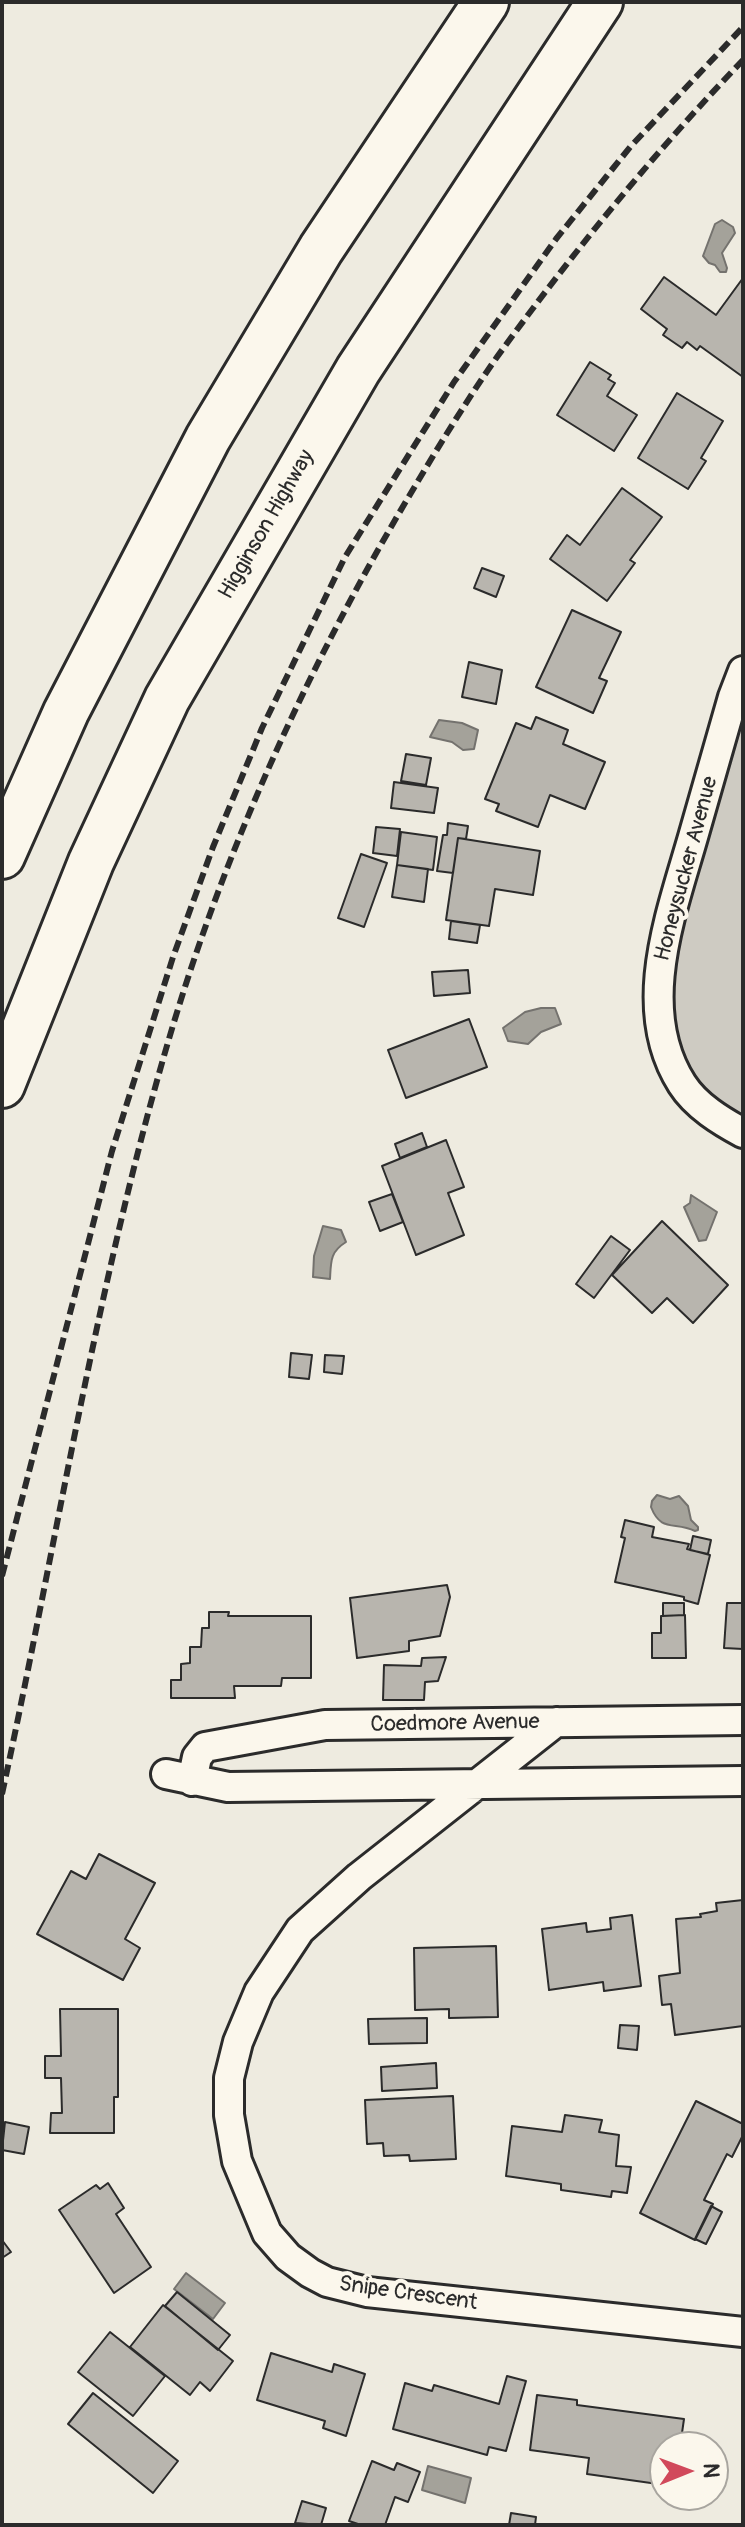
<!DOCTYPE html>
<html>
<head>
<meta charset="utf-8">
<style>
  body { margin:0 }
  #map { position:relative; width:745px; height:2527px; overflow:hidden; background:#eeebe0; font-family:Pangolin,sans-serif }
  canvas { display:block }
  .frame { position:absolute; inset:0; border:4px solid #2b2b2b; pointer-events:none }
  .north { position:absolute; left:649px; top:2431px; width:80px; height:80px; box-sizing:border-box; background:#fbf7ec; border:2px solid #a8a59f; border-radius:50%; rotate:89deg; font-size:22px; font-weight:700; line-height:32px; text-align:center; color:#2b2b2b }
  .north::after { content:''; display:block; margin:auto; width:28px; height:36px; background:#d1495b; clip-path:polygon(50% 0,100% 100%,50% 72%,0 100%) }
</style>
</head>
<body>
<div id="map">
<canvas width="745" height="2527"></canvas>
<div class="frame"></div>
<div class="north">N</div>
</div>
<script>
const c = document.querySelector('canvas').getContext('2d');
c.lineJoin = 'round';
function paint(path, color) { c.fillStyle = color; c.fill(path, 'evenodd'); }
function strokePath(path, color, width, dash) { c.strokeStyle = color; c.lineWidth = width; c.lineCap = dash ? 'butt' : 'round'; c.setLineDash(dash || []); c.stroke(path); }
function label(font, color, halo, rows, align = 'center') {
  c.font = font + ' Pangolin,sans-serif'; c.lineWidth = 8; c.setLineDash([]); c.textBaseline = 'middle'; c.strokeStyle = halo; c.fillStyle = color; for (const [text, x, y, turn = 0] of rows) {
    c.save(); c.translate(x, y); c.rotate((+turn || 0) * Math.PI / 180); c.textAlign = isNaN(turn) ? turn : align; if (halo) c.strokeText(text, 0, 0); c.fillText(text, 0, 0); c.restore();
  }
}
const green = new Path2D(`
  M743,718v399l-13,-6 -39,-34 -21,-37 2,-74z`);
const water = new Path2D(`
  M722,220l11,7 2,6 -13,20 5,15 -1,4h-6l-5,-7 -6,-2 -6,-7 12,-32z
  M439,720l23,3 16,7 -4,19 -11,1 -11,-8 -22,-5z
  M541,1008h14l6,16 -20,8 -13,12 -20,-3 -5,-13 22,-16z
  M691,1195l26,17 -11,28 -7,1 -15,-34 6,-4z
  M323,1226l18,4 5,12c-16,10 -15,19 -16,37l-17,-2 1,-21z
  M657,1495l13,4 9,-3 9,10 3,14 7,7v3l-3,1c-20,-10 -34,2 -44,-24l1,-6z
  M186,2273l39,30 -12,16 -39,-30z
  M428,2466l43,12 -6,25 -43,-13z`);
const building = new Path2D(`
  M664,277l52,38 27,-37v99l-43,-31 -3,4 -10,-8 -5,6 -19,-13 4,-6 -26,-20z
  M590,362l21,13 -3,4 7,4 -8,13 30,19 -23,36 -57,-36z
  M677,393l46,28 -22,37 5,3 -18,28 -50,-31z
  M622,488l40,29 -32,43 5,3 -28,38 -57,-42 17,-24 13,10z
  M482,568l22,8 -8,21 -22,-9z
  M572,610l49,22 -22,46 8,3 -14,32 -57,-26z
  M469,662l33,8 -6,34 -34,-7z
  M536,717l32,13 -5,14 42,18 -20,47 -35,-14 -12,32 -42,-16 3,-7 -14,-5 31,-76 15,6z
  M406,754l25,4 -5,27 -25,-4z
  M394,782l44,6 -4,25 -43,-5z
  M448,823l20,3 -2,13 -8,-1 -5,35 -16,-2 6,-36h4z
  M376,827l24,2 -3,27 -24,-3z
  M401,832l36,5 -4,33 -36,-5z
  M458,838l82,13 -7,44 -38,-6 -6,37 -43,-6z
  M361,854l26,9 -23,64 -26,-9z
  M397,865l31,4 -4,33 -32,-5z
  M451,921l29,4 -3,18 -28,-4z
  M468,970l2,23 -36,3 -2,-24z
  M469,1019l18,48 -81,31 -18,-48z
  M422,1133l5,14 -27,11 -5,-14z
  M446,1140l18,47 -16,6 16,42 -48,20 -34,-89z
  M392,1194l11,28 -23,9 -11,-29z
  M662,1221l66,64 -35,38 -26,-25 -15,15 -40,-38z
  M611,1236l19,14 -36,48 -18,-14z
  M291,1353l21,2 -3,24 -20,-2z
  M325,1355l19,1 -2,18 -18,-2z
  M625,1520l29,7 -2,10 37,7 -2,5 23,6 -12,49 -14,-4v-3l-69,-15 10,-44 -4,-1z
  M693,1536l18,4 -3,14 -18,-4z
  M447,1585l3,12 -10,39 -31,5v10l-52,7 -7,-60z
  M663,1603h21v12l-21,1z
  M727,1603h16v46l-19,-1z
  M209,1612h20l-1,4h83v62h-29l-1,8h-47l1,12h-64v-18h10v-16l9,-1v-16h11l1,-19h7z
  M685,1615l1,43h-34v-25h9v-17z
  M446,1657l-8,24 -13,1 -1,18h-41l1,-35 37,1 1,-8z
  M99,1854l56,29 -30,56 15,9 -17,32 -86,-46 34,-63 15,8z
  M743,1900v126l-68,9 -4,-31 -9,1 -3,-29 21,-3 -4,-54 25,-2 -1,-3 17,-3 -1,-8z
  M632,1915l9,71 -37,5 -1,-9 -54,8 -7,-61 44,-6 1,9 24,-3 -1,-11z
  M496,1946l2,71 -49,1v-9l-34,1 -1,-62z
  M60,2009h58v88h-4v36h-64l1,-20h11l-1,-35h-16v-22h16z
  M427,2018v25l-58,1 -1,-25z
  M620,2025l19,1 -2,24 -19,-2z
  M436,2063l1,25 -55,3 -1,-24z
  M453,2096l3,63 -46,2 -1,-6 -25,1 -1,-13 -16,1 -2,-44z
  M696,2101l47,23v11l-11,22 -5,-3 -23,46 9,4 -18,36 -55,-27z
  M565,2115l37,5 -3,12 20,3 -3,31 15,1 -4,26 -15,-2 -1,6 -50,-7v-6l-55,-8 6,-50 50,6z
  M5,2122l24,5 -5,27 -22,-4z
  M108,2183l16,25 -8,6 35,53 -37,26 -55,-83 37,-25 4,4z
  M711,2206l11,6 -16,32 -11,-5z
  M2,2240l9,12 -9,6z
  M177,2292l53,43 -12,15 -53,-44z
  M163,2305l70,56 -23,30 -10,-9 -10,13 -60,-48z
  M110,2332l55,44 -32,40 -55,-44z
  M271,2353l61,19 2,-8 31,10 -19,62 -23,-8 2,-7 -68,-21z
  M507,2376l19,5 -20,70 -17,-4 -2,8 -94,-26 12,-46 27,8 2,-6 65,19z
  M93,2393l85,68 -25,32 -85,-69z
  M537,2395l40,5v5l107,14 -4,28h-15v38l-78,-11 2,-16 -59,-8z
  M372,2461l22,9 3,-7 23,9 -12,30 -13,-5 -10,28h-24l-12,-4z
  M302,2501l24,7 -5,17 -26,-2z
  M511,2513l25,4 -1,8h-26z`);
const minor = new Path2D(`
  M743,671l-10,26c-13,47 -27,93 -40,140 -22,77 -59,172 -11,247 14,22 39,37 61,49
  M556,1722l-197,155 -59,53 -41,62 -21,50 -9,36v37l8,46 30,72 21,24 22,16 17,9 40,10 376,40
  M166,1774l62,13 515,-6
  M192,1781l5,-24 8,-10 120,-22 418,-5`);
const trunk = new Path2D(`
  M2,856l64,-144 142,-274 113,-189 165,-247
  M2,1085l89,-223 76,-163 191,-329 242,-368`);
const rail = new Path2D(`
  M2,1576l110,-425 61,-194 40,-110 49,-119 83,-171 109,-175 102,-143 75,-93 112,-119
  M2,1794c56,-257 96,-520 172,-772 55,-181 135,-356 231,-519 29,-49 59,-99 92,-146 76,-105 157,-204 246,-297`);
const streetNames = [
  ["Higginson Highway",267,525,-60],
  ["Honeysucker Avenue",687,869,-75],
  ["Coedmore Avenue",455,1724,-1],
  ["Snipe Crescent",408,2294,8]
];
paint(green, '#cecbc2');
paint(water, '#a4a29a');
strokePath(water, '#74726e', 2);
paint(building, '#b8b5ae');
strokePath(building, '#2b2b2b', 2);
strokePath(minor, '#2b2b2b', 34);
strokePath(trunk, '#2b2b2b', 50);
strokePath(minor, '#fbf7ec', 28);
strokePath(trunk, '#fbf7ec', 44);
strokePath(rail, '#2b2b2b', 6, [12, 6]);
label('22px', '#2b2b2b', '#fbf7ec', streetNames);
</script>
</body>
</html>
